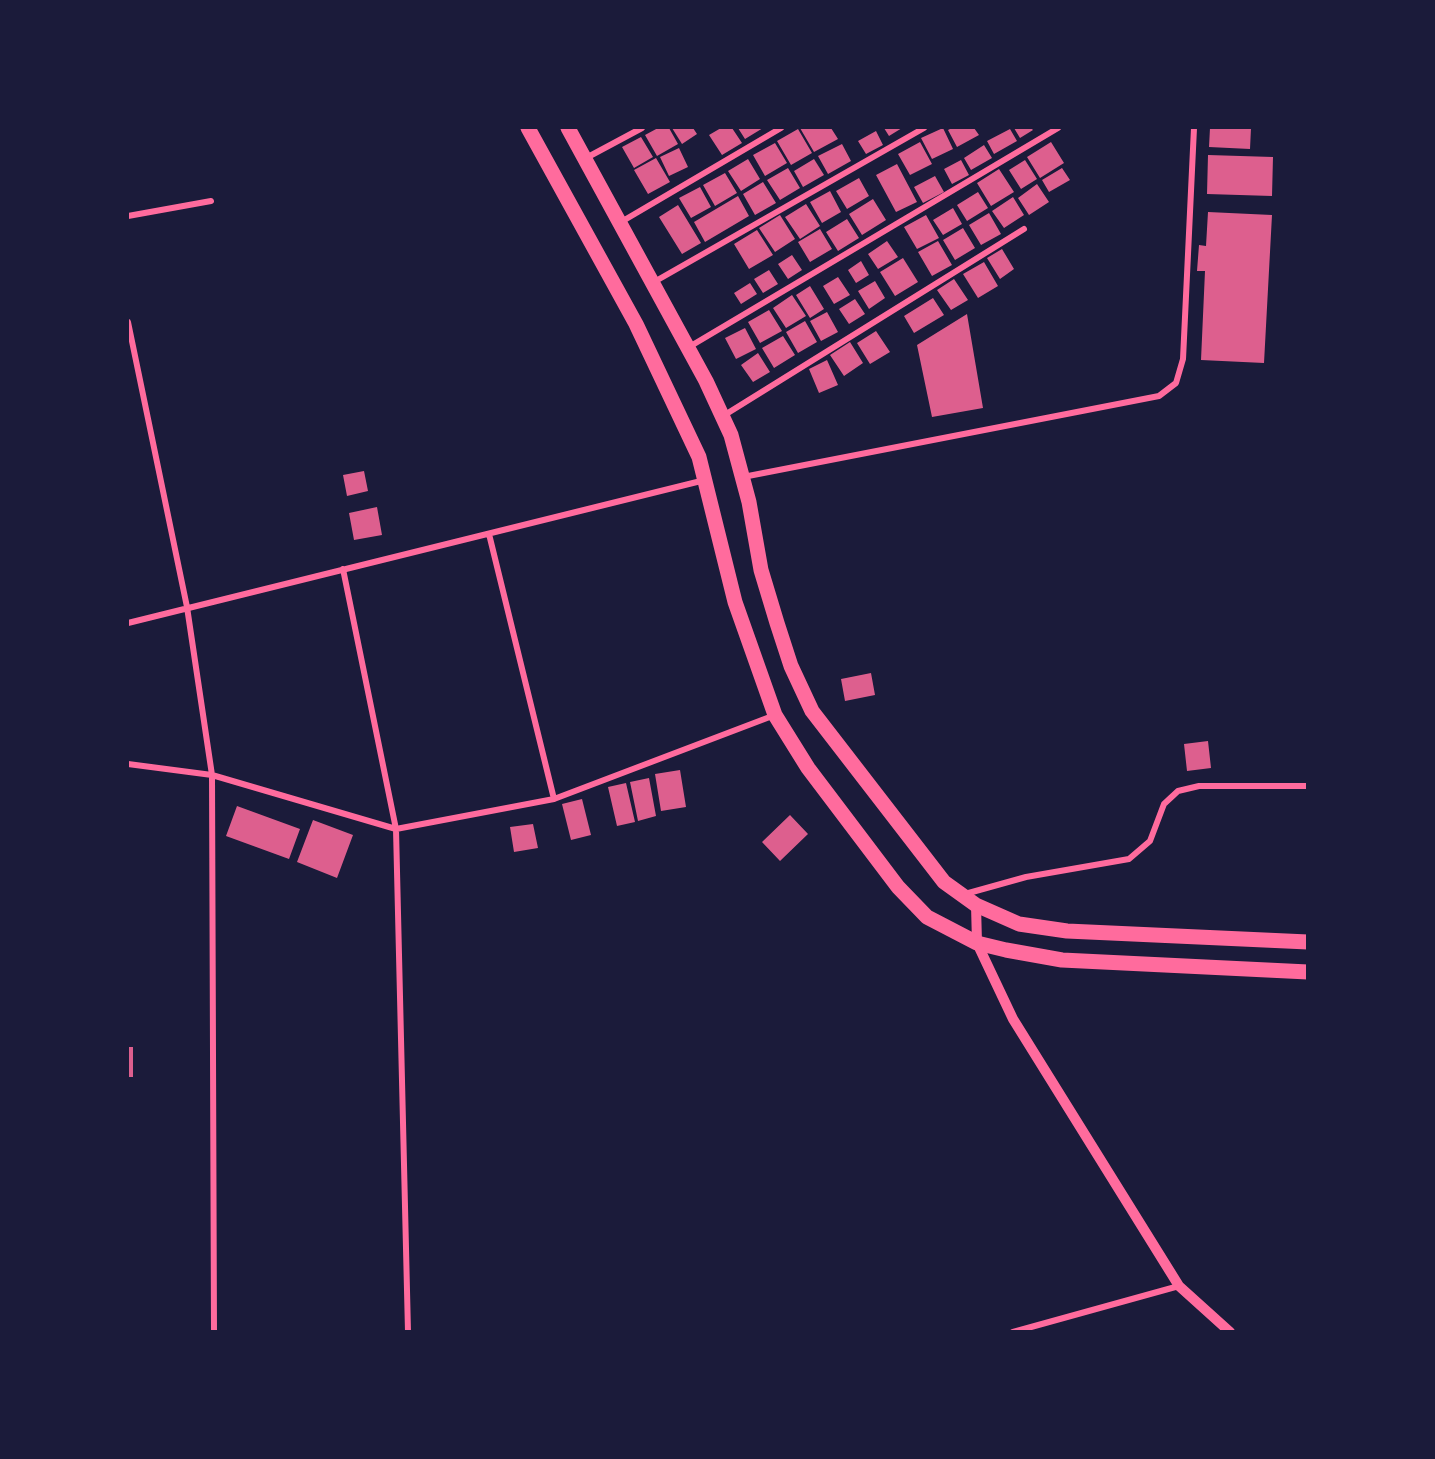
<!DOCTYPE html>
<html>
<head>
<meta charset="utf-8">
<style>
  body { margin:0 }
  #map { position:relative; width:1435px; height:1459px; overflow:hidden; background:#1b1b3a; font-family:Signika,sans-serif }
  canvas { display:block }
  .frame { position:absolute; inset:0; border:129px solid #1b1b3a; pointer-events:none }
</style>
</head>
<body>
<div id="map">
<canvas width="1435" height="1459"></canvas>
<div class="frame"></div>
</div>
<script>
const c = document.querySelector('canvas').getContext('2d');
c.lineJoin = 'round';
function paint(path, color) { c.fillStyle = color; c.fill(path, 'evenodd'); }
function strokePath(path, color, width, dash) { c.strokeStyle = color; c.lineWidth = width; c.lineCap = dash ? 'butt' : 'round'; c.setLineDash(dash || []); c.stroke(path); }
const building = new Path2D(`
  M658,128h11l9,16 -21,12 -12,-21z
  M672,128h21l4,6 -15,10z
  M721,128h11l10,15 -20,12 -13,-20z
  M738,128h25l-18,11z
  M800,128h31l7,11 -24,13z
  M884,128h18l-13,8z
  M943,128l10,21 -21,10 -11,-21z
  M952,128h22l5,7 -22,12 -9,-17z
  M1014,128h17l2,2 -13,8z
  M1210,128h41l-1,21 -41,-2z
  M798,129l14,24 -21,12 -14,-24z
  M1010,129l7,12 -23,13 -7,-13z
  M876,131l7,14 -17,9 -8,-13z
  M641,137l12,20 -19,11 -12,-21z
  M920,142l12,22 -22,11 -12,-21z
  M1051,142l13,21 -24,15 -13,-21z
  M775,143l12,20 -22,13 -12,-21z
  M842,144l9,17 -23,13 -10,-18z
  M984,145l8,13 -21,12 -7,-12z
  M679,148l9,19 -19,9 -9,-19z
  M1208,155l65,2 -1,39 -65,-2z
  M656,158l14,24 -22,12 -14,-24z
  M748,159l12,20 -19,12 -13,-20z
  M814,159l10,16 -21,12 -9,-16z
  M961,160l8,15 -17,9 -8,-15z
  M1025,160l12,19 -16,10 -12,-19z
  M897,164l20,38 -21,10 -20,-37z
  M788,168l12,20 -20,12 -13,-20z
  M1062,168l8,12 -21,12 -7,-12z
  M999,169l15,23 -23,14 -14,-23z
  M725,173l12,20 -22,13 -12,-21z
  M935,176l9,16 -21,11 -9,-16z
  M859,178l10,18 -22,13 -11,-18z
  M763,182l13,21 -21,12 -12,-21z
  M1037,184l12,18 -20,13 -11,-17z
  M700,187l11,20 -20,11 -12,-20z
  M830,191l11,21 -19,11 -12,-21z
  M978,192l10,16 -21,13 -10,-16z
  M738,196l11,20 -44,26 -11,-20z
  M1013,197l11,18 -20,13 -12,-17z
  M873,199l13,21 -24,15 -13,-21z
  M806,204l14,22 -20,13 -15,-22z
  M678,205l23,38 -19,11 -23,-37z
  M953,208l9,16 -19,11 -10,-15z
  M1208,212l64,3 -8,148 -63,-3 4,-89h-8l2,-26 7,1z
  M989,213l12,21 -20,11 -12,-20z
  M780,215l15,24 -20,13 -16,-24z
  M926,215l13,23 -22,11 -13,-22z
  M847,219l12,19 -21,13 -12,-19z
  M963,228l12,20 -20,12 -12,-20z
  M820,229l12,20 -22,13 -12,-20z
  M757,230l16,25 -24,14 -15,-25z
  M887,241l11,16 -20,12 -10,-15z
  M938,241l14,24 -20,11 -14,-24z
  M1002,249l12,20 -14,10 -13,-21z
  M792,255l10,15 -14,9 -10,-15z
  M903,258l15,24 -23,14 -15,-24z
  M861,261l8,14 -13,8 -8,-13z
  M984,262l14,24 -20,12 -15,-24z
  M769,270l9,14 -15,9 -9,-14z
  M838,277l12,18 -16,9 -11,-18z
  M954,279l14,21 -17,10 -14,-20z
  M875,281l10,17 -16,11 -11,-18z
  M750,283l7,11 -16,10 -7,-11z
  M810,286l14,23 -14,9 -14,-23z
  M792,295l14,21 -20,12 -13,-20z
  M933,298l11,17 -30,18 -10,-17z
  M855,299l10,15 -16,10 -10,-15z
  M769,310l13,21 -22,12 -12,-21z
  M827,312l11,20 -17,9 -11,-20z
  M967,314l16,94 -51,9 -15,-72z
  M805,321l12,21 -19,11 -12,-21z
  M745,328l11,21 -20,10 -11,-21z
  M876,331l14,21 -20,12 -13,-21z
  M783,336l12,19 -21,13 -12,-20z
  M850,342l13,21 -19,13 -14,-21z
  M758,353l12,19 -17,10 -12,-17z
  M827,360l11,25 -19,8 -10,-24z
  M364,471l4,20 -21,5 -4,-21z
  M377,507l5,28 -28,5 -5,-27z
  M871,673l4,22 -30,6 -4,-22z
  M1208,741l3,27 -24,3 -3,-27z
  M680,770l6,37 -25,4 -6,-37z
  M649,778l7,38 -18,5 -8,-39z
  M626,783l9,39 -18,4 -9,-39z
  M582,799l9,36 -20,5 -9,-36z
  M237,806l63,23 -11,30 -63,-23z
  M790,815l18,19 -28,27 -18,-19z
  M313,820l40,15 -16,43 -40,-16z
  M533,824l5,24 -24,4 -4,-25z
  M128,1047h5v30h-5z`);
const minor = new Path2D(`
  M586,158l56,-30
  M128,216l83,-15
  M621,222l160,-94
  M654,282l270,-154
  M128,322l59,285 25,168 2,557
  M689,347l369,-219
  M723,416l301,-187
  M743,477l416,-81 17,-13 7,-24 11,-231
  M489,534l65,265
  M343,569l53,260 12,503
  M128,623l577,-143
  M128,764l84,11 184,54 158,-30 221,-84
  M965,894l61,-17 103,-18 21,-18 14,-37 14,-13 21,-5h109
  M1013,1332l166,-46`);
const tertiary = new Path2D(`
  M976,905l1,38 36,76 166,267 51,46`);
const primary = new Path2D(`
  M528,128l108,196 63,133 36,145 40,113 33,53 90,119 29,30 50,26 29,7 56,10 246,12
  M568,128l138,253 25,54 18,67 12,68 16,53 14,43 21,45 132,171 32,23 43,19 48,7 241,11`);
paint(building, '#dd5f8e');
strokePath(minor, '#ff6b9d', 6);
strokePath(tertiary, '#ff6b9d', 10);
strokePath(primary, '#ff6b9d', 15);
</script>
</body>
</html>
